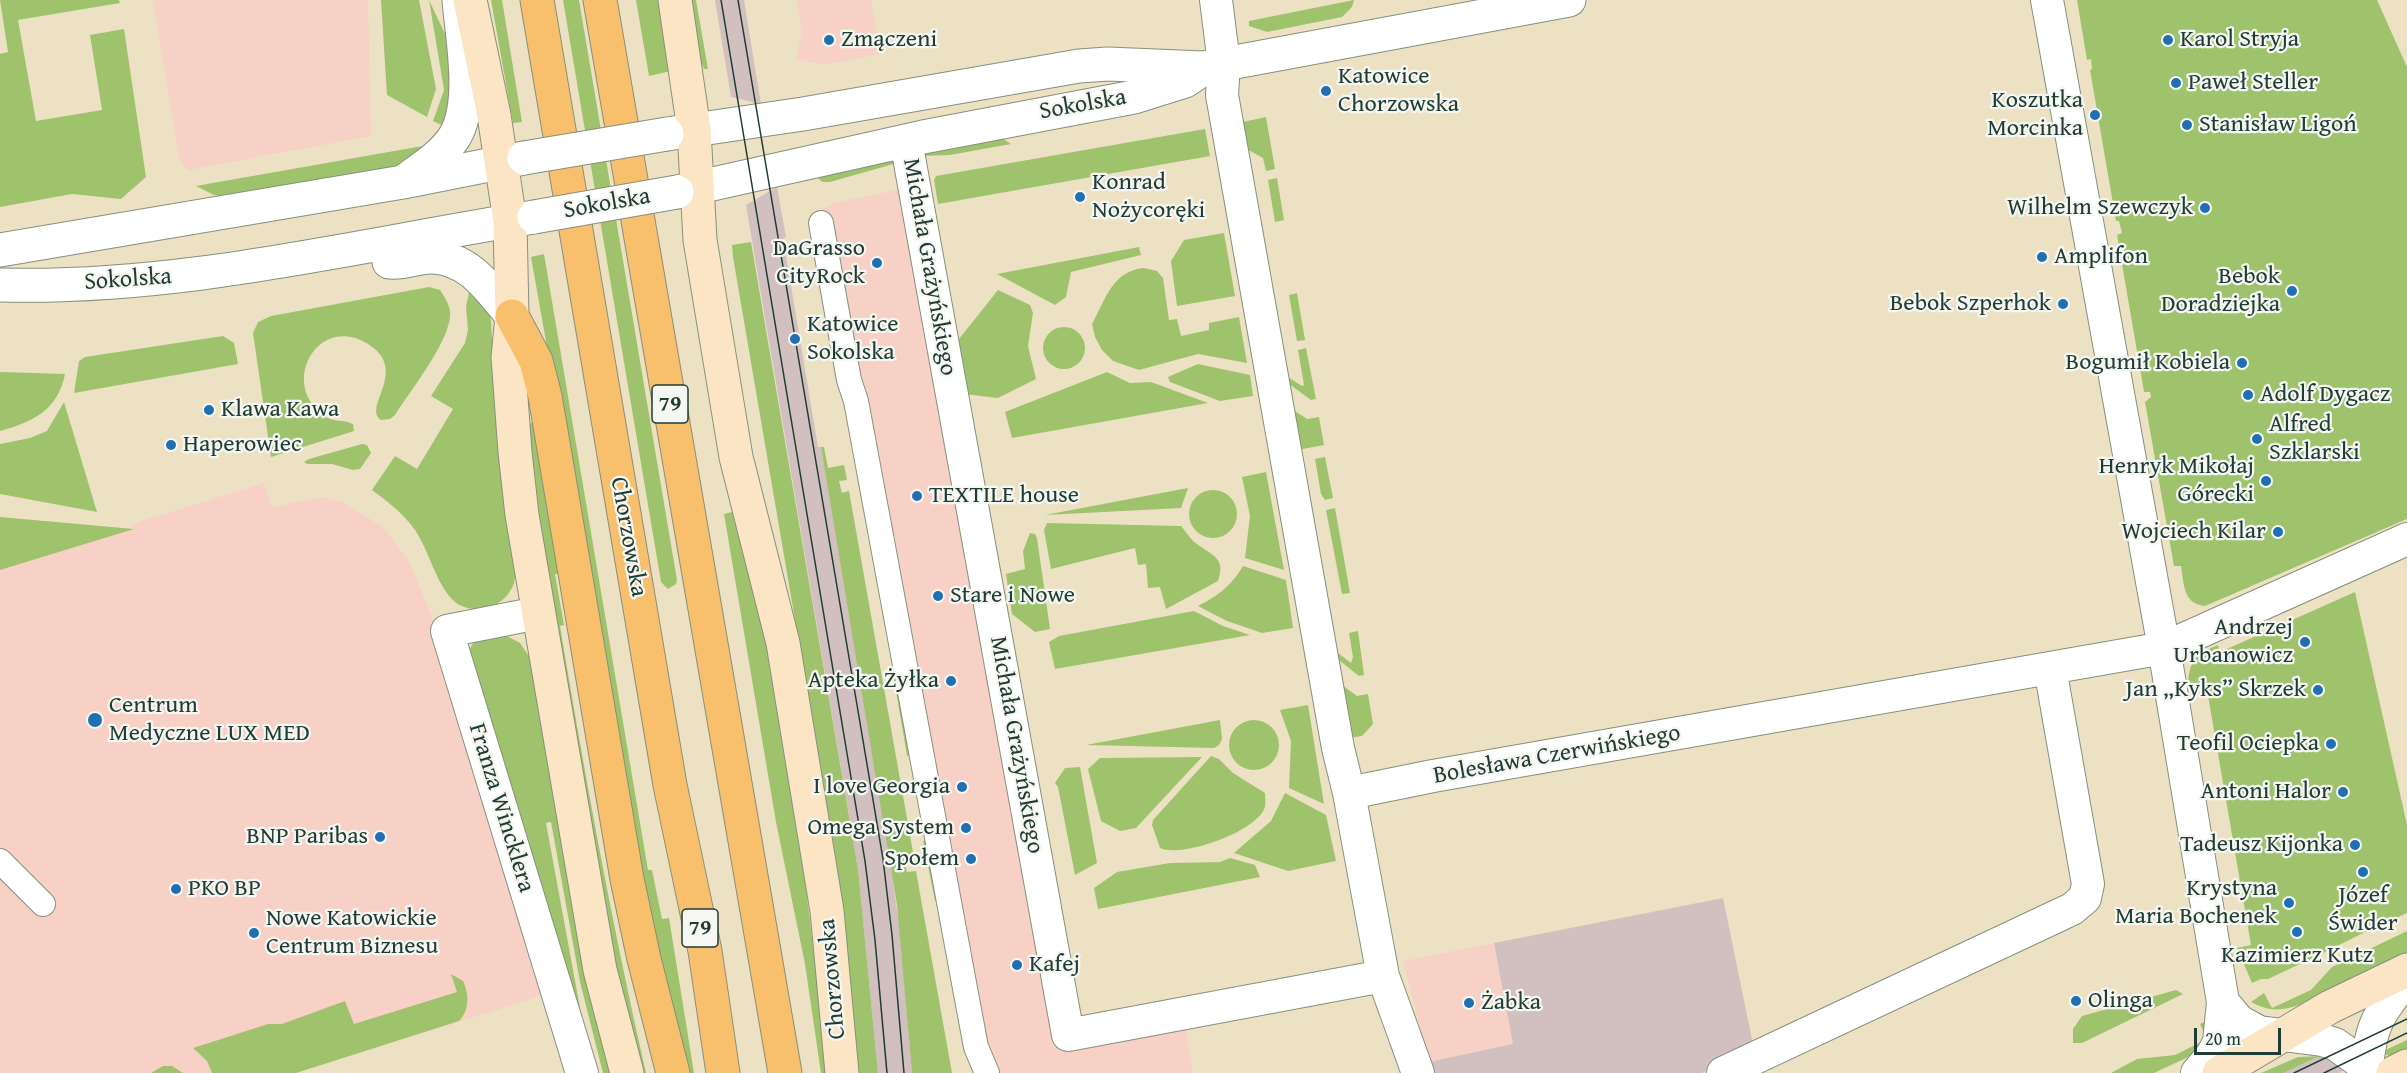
<!DOCTYPE html>
<html>
<head>
<meta charset="utf-8">
<style>
  body { margin:0 }
  #map { position:relative; width:2407px; height:1073px; overflow:hidden; background:#ece2c3; font-family:"Gentium Book Plus",serif }
  canvas { display:block }
  .scale { position:absolute; left:2194px; top:1028px; width:87px; height:27px; box-sizing:border-box; border:3px solid #1f3d34; border-top:0; padding-left:8px; font-size:18px; line-height:21px; white-space:nowrap; color:#1f3d34; -webkit-text-stroke:4px #f6f6f2; paint-order:stroke }
</style>
</head>
<body>
<div id="map">
<canvas width="2407" height="1073"></canvas>
<div class="scale">20 m</div>
</div>
<script>
const c = document.querySelector('canvas').getContext('2d');
c.lineJoin = 'round';
function paint(path, color) { c.fillStyle = color; c.fill(path, 'evenodd'); }
function strokePath(path, color, width, dash) { c.strokeStyle = color; c.lineWidth = width; c.lineCap = dash ? 'butt' : 'round'; c.setLineDash(dash || []); c.stroke(path); }
function label(font, color, halo, rows, align = 'center') {
  c.font = font + ' "Gentium Book Plus",serif'; c.lineWidth = 4.5; c.setLineDash([]); c.textBaseline = 'middle'; c.strokeStyle = halo; c.fillStyle = color; for (const [text, x, y, turn = 0] of rows) {
    c.save(); c.translate(x, y); c.rotate((+turn || 0) * Math.PI / 180); c.textAlign = isNaN(turn) ? turn : align; if (halo) c.strokeText(text, 0, 0); c.fillText(text, 0, 0); c.restore();
  }
}
const built = new Path2D(`
  M153,0h215l3,136 -182,34 -7,-6 -3,-8z
  M796,0h75l10,54 -57,11 -28,-6 6,-27z
  M902,189l155,859 128,-23 8,48h-218l-157,-857 6,-8 9,-5z
  M264,483l8,25 26,-7 25,-4 20,5 40,25 26,34 29,70 109,363 -251,79h-296v-503l133,-41 -1,-5z
  M1494,943l19,102 -84,17 -26,-101z`);
const industrial = new Path2D(`
  M715,0h29l17,104 -30,-7z
  M777,187l9,50 -3,1 35,209h3l67,398 12,87 12,141h-34l-20,-204 -112,-664z
  M1723,898l31,151 -52,24h-270l-3,-11 84,-18 -19,-101z
  M2320,1056l8,1 19,11 -8,5h-56z`);
const green = new Path2D(`
  M0,0h119l1,3 -102,17 18,101 66,-11 -12,-75 34,-6 22,148 -25,22 -49,-5 -72,13v-153l8,-2z
  M381,0h38l17,89 -9,28 -40,-22z
  M429,0l17,36 7,25 -7,66 -13,-6 11,-31z
  M491,0h11l20,122 -9,1z
  M563,0h16l98,580 -1,4 -8,5 -7,-7z
  M636,0h23l12,71 -22,5z
  M690,0h6l12,69h-4l-5,-12z
  M1354,0l-2,7 -10,10 -75,15 -18,-6v-5z
  M2077,0h300l30,67v452l-202,87c-22,-2 -21,-22 -24,-40h-7l-29,-164 6,-5 -1,-5h-6l-27,-157 5,-2 -3,-12h-3l-26,-151 2,-1 -1,-10 -4,1z
  M1266,117l9,52 -9,2 -3,-13 -20,-11 -5,-24z
  M1205,129l5,27 -272,48 -4,-24 2,-4z
  M998,135l13,9 -61,11 -27,1 3,-4z
  M434,144l-35,21 -21,5 -155,26 -9,-1 -18,-9z
  M892,159l5,4 -67,19h-7l-7,-5z
  M1277,178l7,42 -9,2 -7,-42z
  M1224,233l11,63 -58,10 -6,-45 13,-21z
  M751,242l107,627 20,204h-20l-22,-213 -103,-603 -1,-12z
  M1139,247l2,8 -70,17 -5,25 -11,8 -58,-31z
  M544,254l104,616h4l10,49 7,-1 25,155h-7l-38,-150 -118,-666z
  M1144,268l13,3 6,7 6,42 8,-1 4,17 28,-6v-7l30,-6 8,46 -49,-9 -59,16 -26,-9 -11,-11 -7,-13 -3,-13c14,-25 20,-53 52,-56z
  M471,284l17,26 3,10c3,52 4,104 11,155 3,23 18,89 12,108 -7,21 -31,32 -52,23 -23,-9 -32,-55 -47,-76 -11,-16 -27,-28 -43,-40l23,-34 22,13 36,-60 -22,-13 34,-53 3,-13 -2,-24z
  M429,287l11,3c4,6 9,14 10,21 3,27 -40,80 -55,104l-5,4 -9,1c-19,-13 29,-50 -13,-76 -49,-31 -89,38 -45,71 10,8 20,4 30,9l1,7 -83,26 -18,-124 5,-11 13,-6z
  M998,290l32,15 3,8 -5,33 8,33 -38,19 -34,-4 -9,-50z
  M1297,293l8,47 -8,1 -8,-46z
  M1043 348a21 21 0 1 1 42 0a21 21 0 1 1-42 0Z
  M223,336l11,7 4,21 -164,29 5,-32 6,-4z
  M1306,348l10,51 -5,1 -30,-22 2,-4 19,12 2,-1 -6,-35z
  M1198,364l52,11 3,21 -33,5 -50,-19 -2,-5z
  M0,372l65,2c-7,36 -32,48 -65,57z
  M1107,372l23,11 21,-1 57,21 -196,35 -7,-26z
  M64,402l33,110 -97,-18v-50l30,-6 17,-7z
  M1289,407l18,12 12,-2 5,28 -27,5z
  M531,423h4l27,150 -7,1 9,51 -4,1c25,150 52,299 86,447h-2l-30,-116 -70,-404 -15,-127z
  M362,444l5,1 4,8 -11,16 -7,1 -21,-6h-25l-3,-2 5,-3z
  M821,447h3l4,21 16,-3 3,15 -8,1 3,12 7,-2 65,367 -10,3 3,11 9,-1 36,202h-40l-15,-168z
  M1325,457l8,41 -8,2 -4,-6 -6,-35z
  M1266,472l18,98 -39,-12 5,-42 -8,-39z
  M1188,488l-7,20 -136,7z
  M1189 514a24 24 0 1 1 48 0a24 24 0 1 1-48 0Z
  M1335,508l15,85 -8,1 -16,-84z
  M732,512c12,47 27,93 37,141 27,139 44,279 57,420h-5l-16,-109 -29,-142 -52,-308z
  M0,517l134,12 -134,41z
  M1047,523l134,3c5,6 10,14 16,18 16,12 29,14 21,37l-52,28 -6,-22 -12,1 -2,-24 -8,1 -3,-17 -84,21 -7,-39z
  M1030,533l5,1 2,4 13,91 -15,3 -23,-18 -6,-40 19,-5 -2,-18z
  M1243,566l43,14 7,48 -31,5 -35,-12 -29,-15c20,-10 33,-20 45,-40z
  M2355,592l52,233v88l-42,19 -56,28 -2,-2 -8,4 1,2 -32,15h-7l-9,4 -15,-35 14,-3 -45,-261 -18,-1c2,-24 8,-29 30,-38l2,7z
  M1194,611l29,15 27,9 -195,34 -6,-27 10,-6z
  M1358,631l6,44 -5,1 -29,-23 3,-4 18,14 2,-6 -4,-24z
  M505,635l15,8 11,16 45,269 35,145h-8l-23,-91 -29,-160 -5,1 39,212 -116,-379c0,-20 20,-20 36,-21z
  M894,679h3l13,76 -3,1z
  M1338,682l19,14 11,-2 5,30 -11,12 -14,2z
  M1308,705l16,99 -35,-16 2,-47 -11,-31z
  M1229 745a25 25 0 1 1 50 0a25 25 0 1 1-50 0Z
  M1220,720l2,19 -3,6 -5,3 -128,-3z
  M1211,756l8,3 14,14 32,20c0,4 1,10 0,14 -8,25 -83,51 -105,41l-8,-23 1,-5z
  M1202,757l-66,71 -16,3 -19,-10 -13,-52 12,-11z
  M1080,767l17,96 -22,12 -17,-88 -3,-4 10,-15z
  M1285,793l41,22 10,46 -48,10 -54,-18 37,-32z
  M923,841h4l11,60h-3z
  M1230,858l25,7 5,12 -162,32 -4,-21 23,-16 53,-9 50,-1z
  M2407,931v22l-105,51c-19,7 -33,8 -51,-2l13,-9 8,15 39,-18 21,-23z
  M451,974l12,7c6,13 7,29 -4,40l-163,52h-84l-5,-12 -14,-13 75,-24h14l63,-23 9,23 103,-32z
  M2176,990l7,4 -101,49h-9v-14l9,-13z
  M2212,1018l-1,22 -12,12 -45,21h-43l26,-14 38,-4 32,-16 -7,-15z
  M2407,1040v10l-16,7 -10,-5z
  M2320,1056l-37,17h-22l37,-16z
  M163,1066h9l11,7h-32z`);
const pedestrian = new Path2D(`
  M821,223l28,157 7,21 111,598 9,48 11,26
  M0,861l43,43`);
const minor = new Path2D(`
  M1216,0l8,64 -2,31 116,653 11,45
  M2047,0l117,648 59,354 -4,40 -7,13 -15,18
  M906,141l162,894 315,-59
  M538,613l-91,18 135,442
  M2223,1002l16,19 20,11 63,8 13,4 32,23 3,6
  M2367,1067c4,-45 13,-54 40,-89
  M1418,1073l-35,-97 -34,-183 84,-17 731,-128 243,-109
  M1723,1073l349,-164 13,-11 3,-14 -38,-216`);
const tertiary = new Path2D(`
  M667,134l136,-20 276,-48 29,-2 95,4 366,-68
  M407,179c17,-12 37,-25 48,-43 20,-35 7,-97 4,-136
  M677,192l246,-55 211,-40 51,-16 12,-8
  M0,250l403,-68 121,-24
  M389,262c14,2 28,-5 42,-5 38,0 59,33 81,59
  M0,285c181,5 357,-40 534,-68`);
const secondary = new Path2D(`
  M470,0l24,115 16,106 2,95 -4,41 7,95 7,63 78,455 27,103
  M675,0l19,130 6,110 36,217 47,186 44,268 15,162
  M2219,1073l111,-66 77,-37
  M2393,1073l14,-7`);
const primary = new Path2D(`
  M537,0l133,785 35,166 18,122
  M600,0l185,1073
  M512,316l24,45 9,35 82,483 17,80 29,114`);
const tram = new Path2D(`
  M721,0l144,861 10,79 12,133
  M738,0l145,859 9,76 12,138
  M2294,1073l113,-54
  M2324,1073l83,-40`);
const tertiaryBridge = new Path2D(`
  M524,158l143,-24
  M534,217l143,-25`);
const markers = [
  [829,40,6,"#1f6fb2"],
  [2168,40,6,"#1f6fb2"],
  [2176,83,6,"#1f6fb2"],
  [1326,91,6,"#1f6fb2"],
  [2095,115,6,"#1f6fb2"],
  [2187,125,6,"#1f6fb2"],
  [1080,197,6,"#1f6fb2"],
  [2205,208,6,"#1f6fb2"],
  [2042,257,6,"#1f6fb2"],
  [877,263,6,"#1f6fb2"],
  [2292,291,6,"#1f6fb2"],
  [2063,304,6,"#1f6fb2"],
  [795,339,6,"#1f6fb2"],
  [2242,363,6,"#1f6fb2"],
  [2248,395,6,"#1f6fb2"],
  [209,410,6,"#1f6fb2"],
  [2257,439,6,"#1f6fb2"],
  [171,445,6,"#1f6fb2"],
  [2266,481,6,"#1f6fb2"],
  [917,496,6,"#1f6fb2"],
  [2278,532,6,"#1f6fb2"],
  [938,596,6,"#1f6fb2"],
  [2305,642,6,"#1f6fb2"],
  [951,681,6,"#1f6fb2"],
  [2318,690,6,"#1f6fb2"],
  [95,720,8,"#1f6fb2"],
  [2331,744,6,"#1f6fb2"],
  [962,787,6,"#1f6fb2"],
  [2343,792,6,"#1f6fb2"],
  [966,828,6,"#1f6fb2"],
  [380,837,6,"#1f6fb2"],
  [2355,845,6,"#1f6fb2"],
  [971,859,6,"#1f6fb2"],
  [2363,872,6,"#1f6fb2"],
  [176,889,6,"#1f6fb2"],
  [2289,903,6,"#1f6fb2"],
  [2297,932,6,"#1f6fb2"],
  [254,933,6,"#1f6fb2"],
  [1017,965,6,"#1f6fb2"],
  [2076,1001,6,"#1f6fb2"],
  [1469,1003,6,"#1f6fb2"]
];
const shields = [
  [670,404,36],
  [700,928,36]
];
const shieldNames = [
  ["79",670,404],
  ["79",700,928]
];
const poiNames = [
  ["Zmączeni",841,40],
  ["Karol Stryja",2180,40],
  ["Katowice",1338,77],
  ["Chorzowska",1338,105],
  ["Paweł Steller",2188,83],
  ["Koszutka",2083,101,"right"],
  ["Morcinka",2083,129,"right"],
  ["Stanisław Ligoń",2199,125],
  ["Konrad",1092,183],
  ["Nożycoręki",1092,211],
  ["Wilhelm Szewczyk",2193,208,"right"],
  ["DaGrasso",865,249,"right"],
  ["CityRock",865,277,"right"],
  ["Amplifon",2054,257],
  ["Bebok",2280,277,"right"],
  ["Doradziejka",2280,305,"right"],
  ["Bebok Szperhok",2051,304,"right"],
  ["Katowice",807,325],
  ["Sokolska",807,353],
  ["Bogumił Kobiela",2230,363,"right"],
  ["Adolf Dygacz",2260,395],
  ["Klawa Kawa",221,410],
  ["Alfred",2269,425],
  ["Szklarski",2269,453],
  ["Haperowiec",183,445],
  ["Henryk Mikołaj",2254,467,"right"],
  ["Górecki",2254,495,"right"],
  ["TEXTILE house",929,496],
  ["Wojciech Kilar",2266,532,"right"],
  ["Stare i Nowe",950,596],
  ["Andrzej",2293,628,"right"],
  ["Urbanowicz",2293,656,"right"],
  ["Apteka Żyłka",939,681,"right"],
  ["Jan „Kyks” Skrzek",2306,690,"right"],
  ["Centrum",109,706],
  ["Medyczne LUX MED",109,734],
  ["Teofil Ociepka",2319,744,"right"],
  ["I love Georgia",950,787,"right"],
  ["Antoni Halor",2331,792,"right"],
  ["Omega System",954,828,"right"],
  ["BNP Paribas",368,837,"right"],
  ["Tadeusz Kijonka",2343,845,"right"],
  ["Społem",959,859,"right"],
  ["PKO BP",188,889],
  ["Krystyna",2277,889,"right"],
  ["Maria Bochenek",2277,917,"right"],
  ["Józef",2363,896,"center"],
  ["Świder",2363,924,"center"],
  ["Nowe Katowickie",266,919],
  ["Centrum Biznesu",266,947],
  ["Kazimierz Kutz",2297,956,"center"],
  ["Kafej",1029,965],
  ["Olinga",2088,1001],
  ["Żabka",1481,1003]
];
const streetNames = [
  ["Sokolska",1083,105,-10],
  ["Sokolska",607,204,-10],
  ["Michała Grażyńskiego",929,267,80],
  ["Sokolska",128,280,-4],
  ["Chorzowska",628,537,80],
  ["Michała Grażyńskiego",1016,745,80],
  ["Bolesława Czerwińskiego",1557,755,-10],
  ["Franza Wincklera",501,808,73],
  ["Chorzowska",833,979,-95]
];
paint(built, '#f7d1c6');
paint(industrial, '#d2bfbf');
paint(green, '#9fc36d');
strokePath(pedestrian, '#86907c', 26);
strokePath(minor, '#86907c', 34);
strokePath(tertiary, '#86907c', 35);
strokePath(secondary, '#86907c', 35);
strokePath(primary, '#86907c', 35);
strokePath(pedestrian, '#fff', 24);
strokePath(minor, '#fff', 32);
strokePath(tertiary, '#fff', 33);
strokePath(secondary, '#fce5c4', 33);
strokePath(primary, '#f8bf6c', 33);
strokePath(tram, '#1f3d34', 1.5);
strokePath(tertiaryBridge, '#86907c', 35, []);
strokePath(tertiaryBridge, '#fff', 33);
for (const [x, y, r, color] of markers) { const dot = new Path2D(); dot.arc(x, y, r, 0, 2 * Math.PI); c.fillStyle = color; c.fill(dot); strokePath(dot, '#f6f6f2', 2); }
for (const [x, y, w] of shields) { const box = new Path2D(); box.roundRect(x - w / 2, y - 19, w, 38, 4.5); c.fillStyle = '#f6f6f2'; c.fill(box); strokePath(box, '#1f3d34', 1.5); }
label('bold 22px', '#1f3d34', null, shieldNames);
label('24px', '#1f3d34', '#f6f6f2', poiNames, 'left');
label('24px', '#1f3d34', '#f6f6f2', streetNames);
</script>
</body>
</html>
